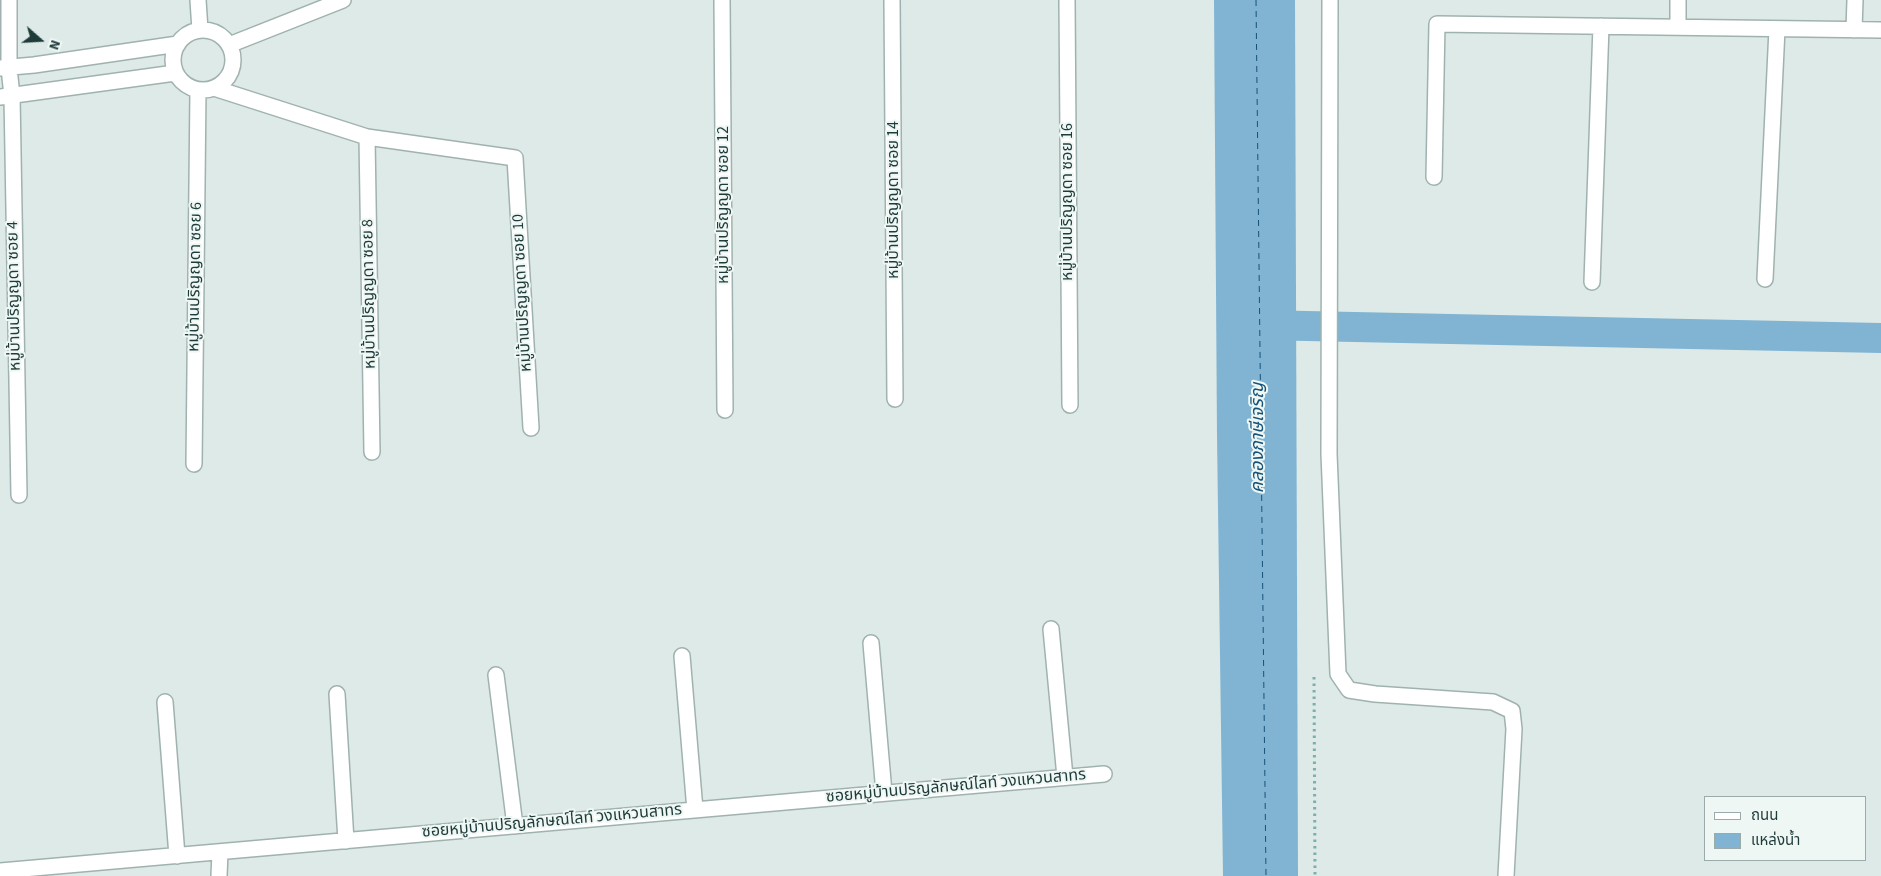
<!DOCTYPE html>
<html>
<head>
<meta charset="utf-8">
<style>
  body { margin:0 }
  #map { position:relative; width:1881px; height:876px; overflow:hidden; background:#ddeae7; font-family:"Source Sans 3","Noto Sans Thai",sans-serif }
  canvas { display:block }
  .legend { position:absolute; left:1704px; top:796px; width:162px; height:65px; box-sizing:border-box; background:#eef7f4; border:1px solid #9baba9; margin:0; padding:6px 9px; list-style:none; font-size:15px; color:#1e3a39 }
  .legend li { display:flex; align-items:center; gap:10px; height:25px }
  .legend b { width:25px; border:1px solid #9baba9 }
  .north { position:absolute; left:15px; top:15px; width:50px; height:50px; -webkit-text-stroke:4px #eef7f4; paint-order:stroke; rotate:109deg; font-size:14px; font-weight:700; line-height:20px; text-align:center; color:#1e3a39 }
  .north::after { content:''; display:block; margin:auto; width:18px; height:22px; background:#1e3a39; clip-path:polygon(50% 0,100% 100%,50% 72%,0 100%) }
</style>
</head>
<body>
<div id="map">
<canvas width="1881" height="876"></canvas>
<ul class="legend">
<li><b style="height:6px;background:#fff"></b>ถนน</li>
<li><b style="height:14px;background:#81b4d3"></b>แหล่งน้ำ</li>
</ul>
<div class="north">N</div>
</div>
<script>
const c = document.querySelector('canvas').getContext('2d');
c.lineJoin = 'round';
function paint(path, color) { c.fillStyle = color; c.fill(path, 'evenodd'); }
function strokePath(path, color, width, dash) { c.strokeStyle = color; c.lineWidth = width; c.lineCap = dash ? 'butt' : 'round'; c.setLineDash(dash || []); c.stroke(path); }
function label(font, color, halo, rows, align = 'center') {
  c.font = font + ' "Source Sans 3","Noto Sans Thai",sans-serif'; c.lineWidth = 4; c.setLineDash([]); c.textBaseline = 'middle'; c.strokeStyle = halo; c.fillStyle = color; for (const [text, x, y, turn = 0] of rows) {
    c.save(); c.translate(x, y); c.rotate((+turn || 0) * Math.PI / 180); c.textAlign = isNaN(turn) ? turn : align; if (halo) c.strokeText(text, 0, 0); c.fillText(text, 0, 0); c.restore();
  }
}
const water = new Path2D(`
  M1214,0h81l3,876h-75l-6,-441z`);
const canal = new Path2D(`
  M1259,325l622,13`);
const ferry = new Path2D(`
  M1256,0l10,876`);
const path = new Path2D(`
  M1314,677l1,199`);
const minor = new Path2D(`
  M9,0v68l3,28 7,399
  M198,0l2,30
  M722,0l3,410
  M892,0l3,399
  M1067,0l3,405
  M1330,0l-1,454 9,220 11,16 26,4 118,8 19,9 2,18 -8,147
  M1678,27v-27
  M1854,30l1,-30
  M173 60a30 30 0 1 1 60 0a30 30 0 1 1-60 0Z
  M229,45l114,-45
  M0,68l34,-3 144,-21
  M214,88l153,49 148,21 16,270
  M0,97l175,-24
  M367,137l5,315
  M1434,177l3,-153 444,6
  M1765,279l12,-250
  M1592,282l9,-256
  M194,464l4,-374
  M1051,629l14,148
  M871,643l13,150
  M682,656l13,154
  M496,675l19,151
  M337,694l9,147
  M165,702l12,154
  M0,871l1104,-97
  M219,876l1,-24`);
const streetNames = [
  ["หมู่บ้านปริญญดา ซอย 14",894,200,-90],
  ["หมู่บ้านปริญญดา ซอย 16",1068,202,-90],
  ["หมู่บ้านปริญญดา ซอย 12",724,205,-90],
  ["หมู่บ้านปริญญดา ซอย 6",196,277,-89],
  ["หมู่บ้านปริญญดา ซอย 10",523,293,-93],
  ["หมู่บ้านปริญญดา ซอย 8",370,294,-91],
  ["หมู่บ้านปริญญดา ซอย 4",15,296,-91],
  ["ซอยหมู่บ้านปริญลักษณ์ไลท์ วงแหวนสาทร",956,787,-5],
  ["ซอยหมู่บ้านปริญลักษณ์ไลท์ วงแหวนสาทร",552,822,-5]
];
const waterNames = [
  ["คลองภาษีเจริญ",1259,438,-90]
];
paint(water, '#81b4d3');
strokePath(canal, '#81b4d3', 30);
strokePath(ferry, '#165278', 1, [6, 5]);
strokePath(minor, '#a0b2af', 18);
strokePath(path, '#7cafab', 3, [2.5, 4]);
strokePath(minor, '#fff', 15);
label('16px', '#1e3a39', '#eef7f4', streetNames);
label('italic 18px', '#165278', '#eef7f4', waterNames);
</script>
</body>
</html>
